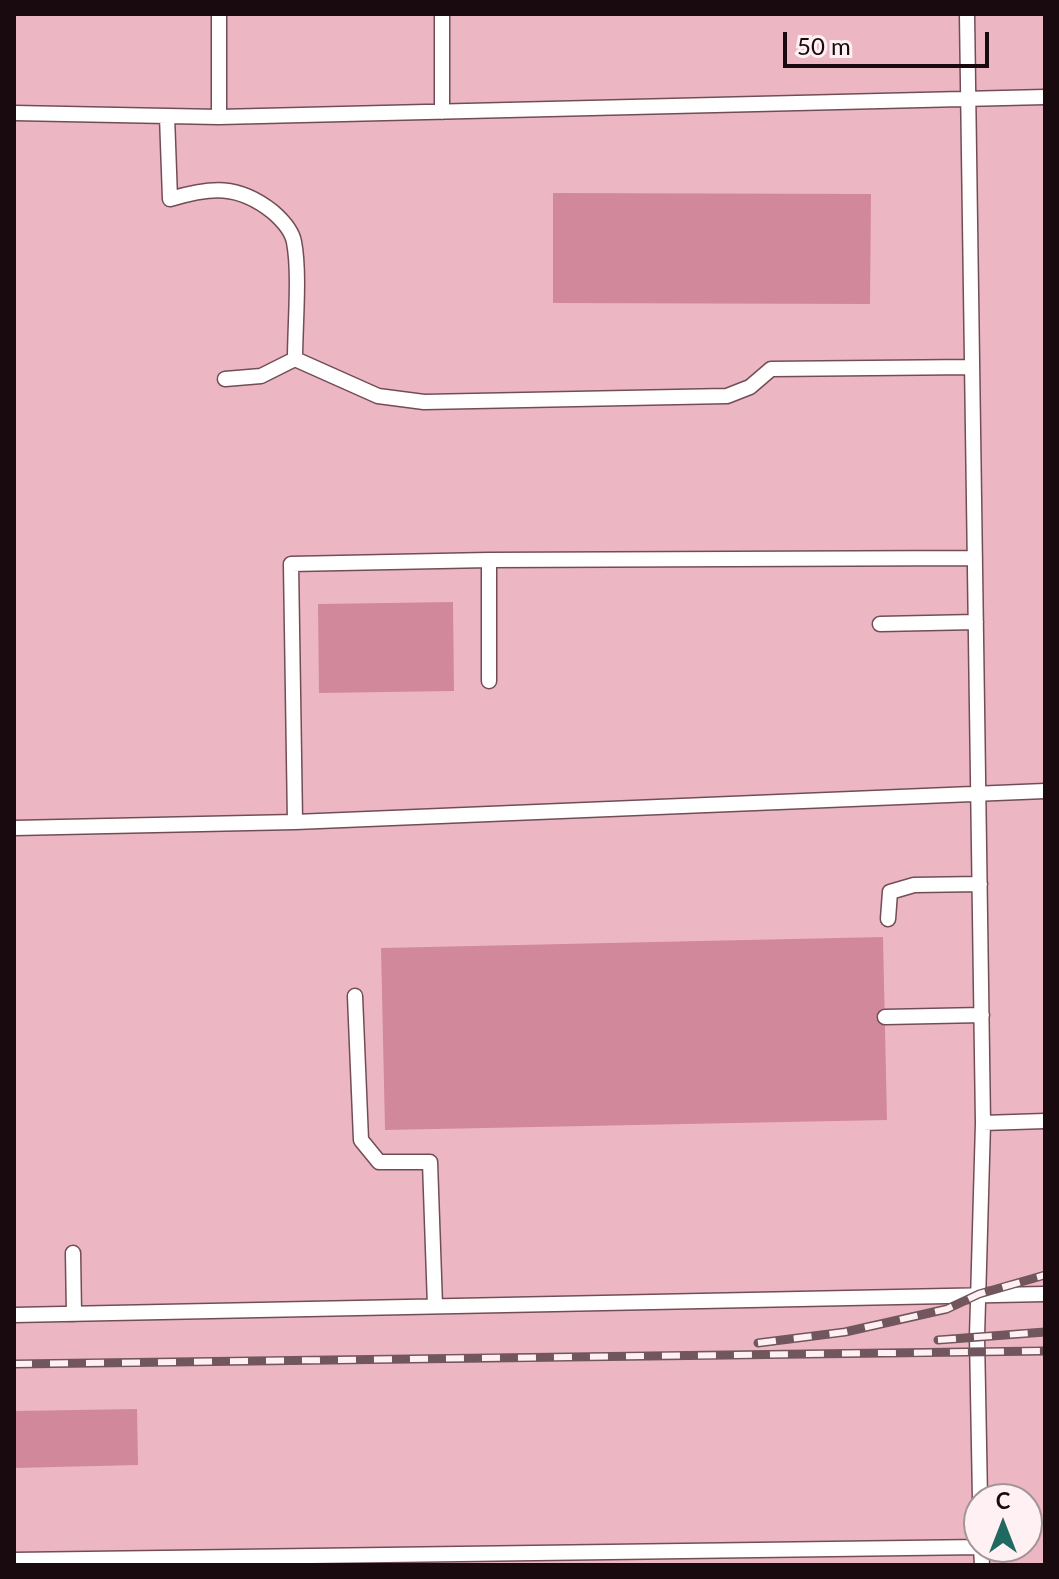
<!DOCTYPE html>
<html>
<head>
<meta charset="utf-8">
<style>
  body { margin:0 }
  #map { position:relative; width:1059px; height:1579px; overflow:hidden; background:#f3c6d0; font-family:Lato,sans-serif }
  canvas { display:block }
  .frame { position:absolute; inset:0; border:16px solid #180a0e; pointer-events:none }
  .north { position:absolute; left:963px; top:1483px; width:80px; height:80px; box-sizing:border-box; background:#fff1f3; border:2px solid #a39597; border-radius:50%; rotate:0deg; font-size:22px; font-weight:700; line-height:32px; text-align:center; color:#180a0e }
  .north::after { content:''; display:block; margin:auto; width:28px; height:36px; background:#206960; clip-path:polygon(50% 0,100% 100%,50% 72%,0 100%) }
  .scale { position:absolute; left:783px; top:32px; width:206px; height:36px; box-sizing:border-box; border:4px solid #180a0e; border-top:0; padding-left:10px; font-size:24px; line-height:28px; white-space:nowrap; color:#180a0e; -webkit-text-stroke:6px #fff1f3; paint-order:stroke }
</style>
</head>
<body>
<div id="map">
<canvas width="1059" height="1579"></canvas>
<div class="frame"></div>
<div class="north">С</div>
<div class="scale">50 m</div>
</div>
<script>
const c = document.querySelector('canvas').getContext('2d');
c.lineJoin = 'round';
function paint(path, color) { c.fillStyle = color; c.fill(path, 'evenodd'); }
function strokePath(path, color, width, dash) { c.strokeStyle = color; c.lineWidth = width; c.lineCap = dash ? 'butt' : 'round'; c.setLineDash(dash || []); c.stroke(path); }
const built = new Path2D(`
  M14,14h1031v1551h-1031zM979,1499h48v48h-48z`);
const building = new Path2D(`
  M553,193l318,1 -1,110 -317,-1z
  M453,602l1,89 -135,2 -1,-89z
  M883,937l4,183 -502,10 -4,-182z
  M137,1409l1,56 -124,3v-57z`);
const service = new Path2D(`
  M219,14v103
  M442,14v98
  M967,14l16,1109 -6,214 3,162
  M14,113l205,4 826,-20
  M167,116l3,83c41,-12 68,-15 103,13 8,7 19,19 21,30 6,31 1,83 1,117l-34,17 -36,3
  M295,359l83,37 46,6 303,-6 23,-9 21,-18 201,-2
  M489,560l486,-2
  M880,624l96,-2
  M295,822l-4,-258 198,-4v121
  M14,828l281,-6 750,-31
  M888,919l2,-27 24,-7 66,-1
  M355,996l6,144 18,22h51l5,144
  M885,1017l97,-2
  M983,1123l62,-2
  M73,1253l1,61
  M14,1315l1031,-21
  M981,1547l1,18
  M14,1560l967,-13`);
const rail = new Path2D(`
  M938,1340l107,-8
  M758,1343l87,-11 102,-23 32,-15 66,-19
  M14,1364l1031,-13`);
paint(built, '#ecb7c3');
paint(building, '#d2889b');
strokePath(service, '#734d56', 17);
strokePath(service, '#fff', 14);
strokePath(rail, '#71565d', 9);
strokePath(rail, '#fff1f3', 6, [18]);
</script>
</body>
</html>
